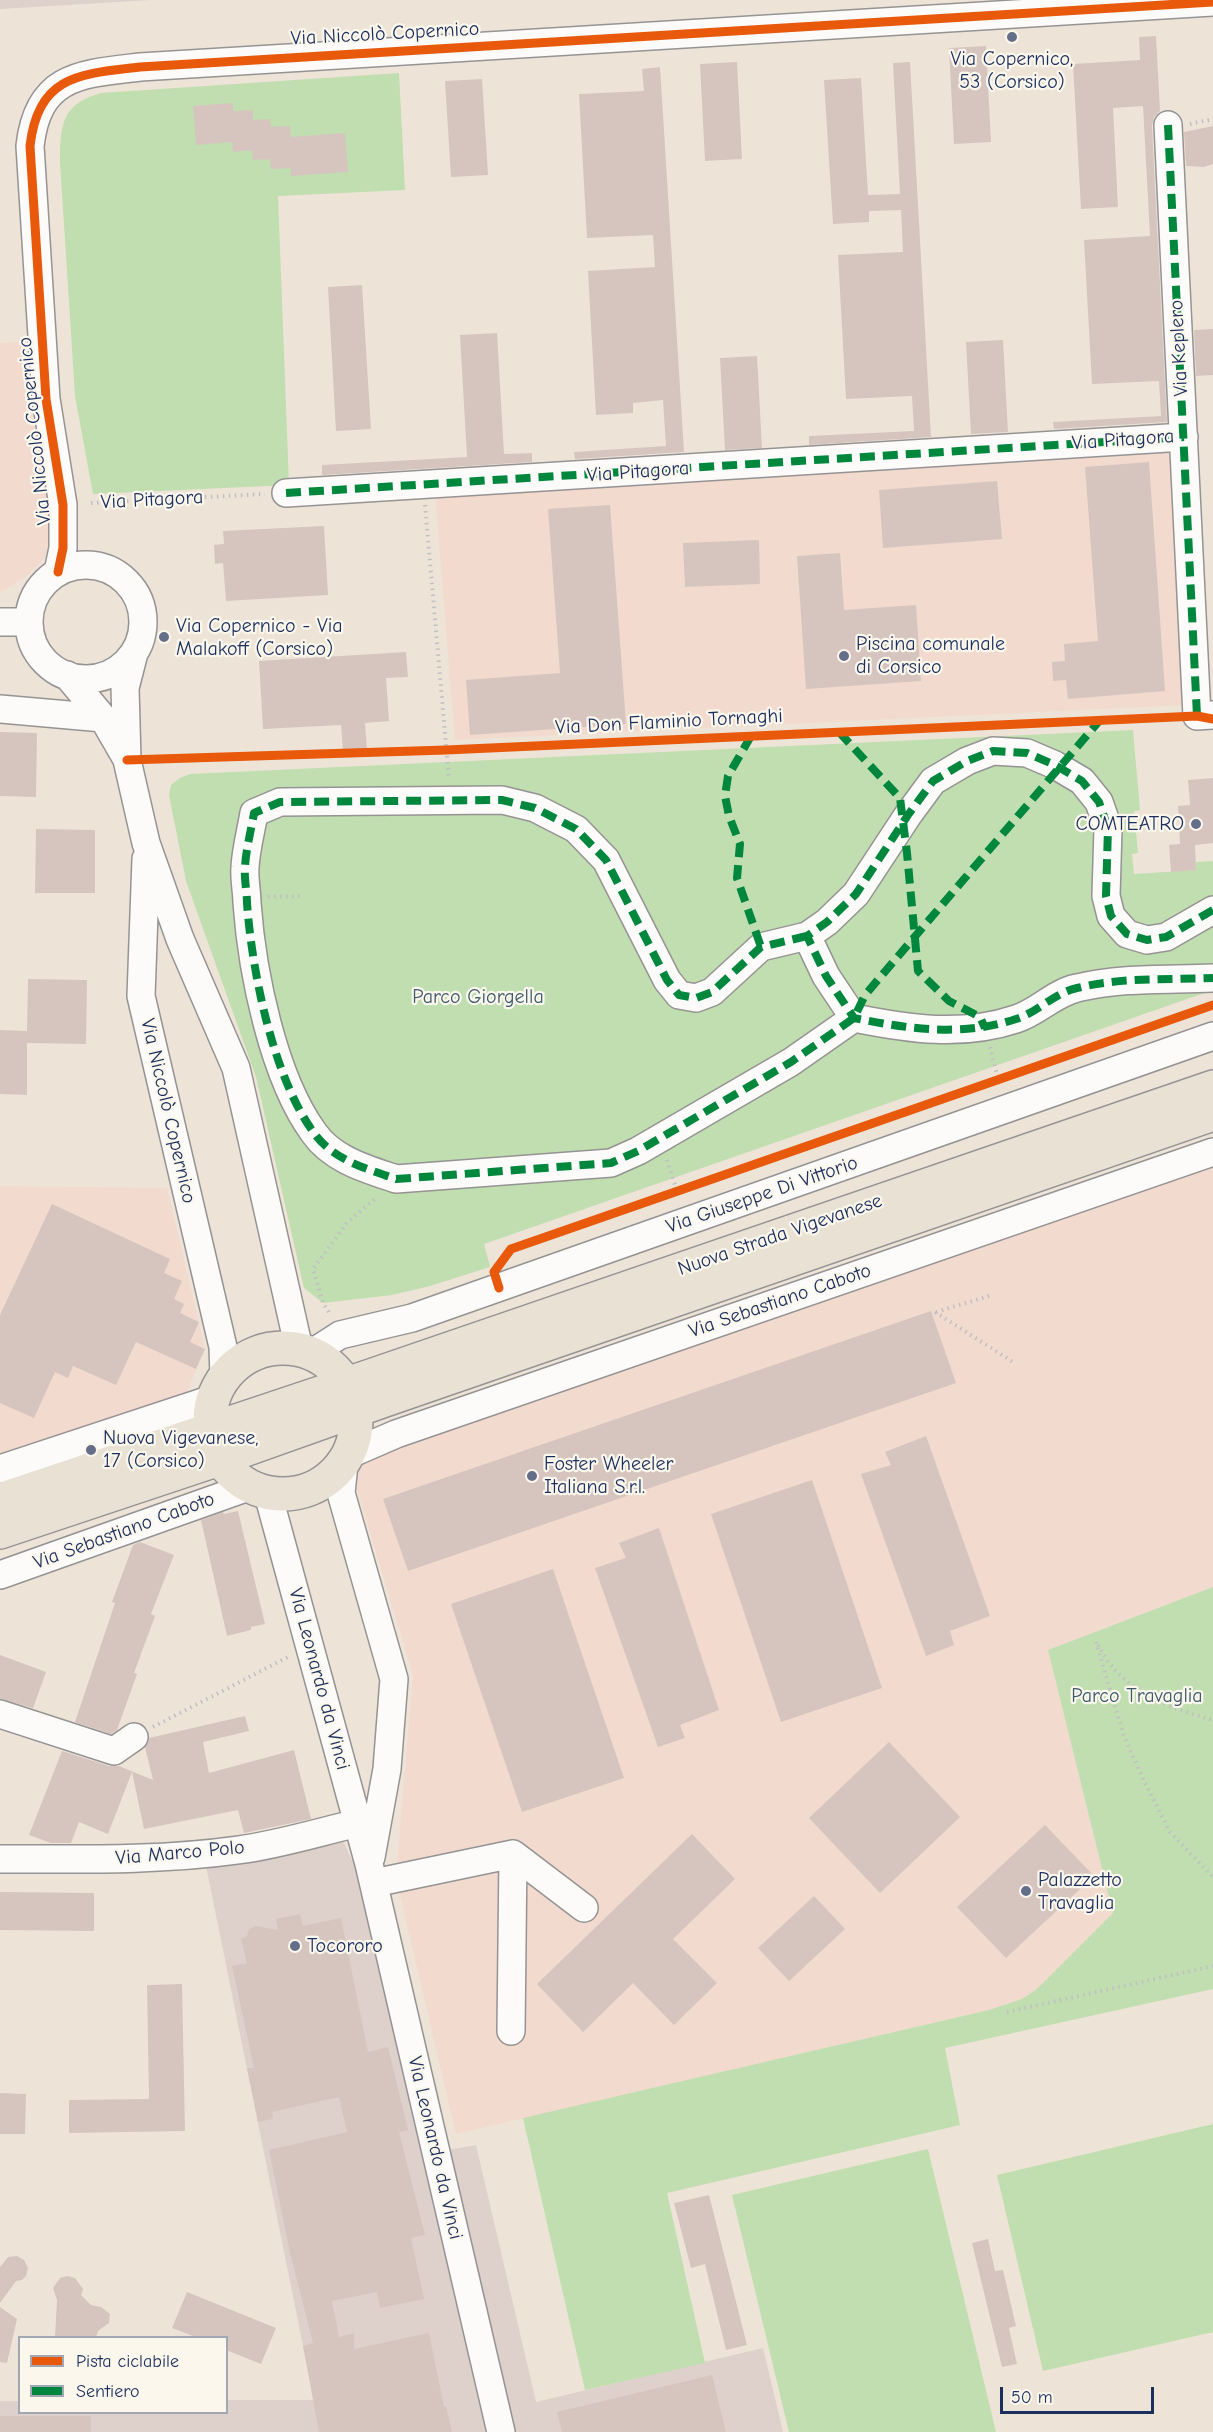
<!DOCTYPE html>
<html>
<head>
<meta charset="utf-8">
<style>
  body { margin:0 }
  #map { position:relative; width:1213px; height:2432px; overflow:hidden; background:#ede4d7; font-family:"Comic Neue",sans-serif }
  canvas { display:block }
  .legend { position:absolute; left:18px; top:2336px; width:210px; height:78px; box-sizing:border-box; background:#fbf7ec; border:2px solid #a1a7b3; margin:0; padding:8px 10px; list-style:none; font-size:18px; color:#1b2f5e }
  .legend li { display:flex; align-items:center; gap:12px; height:30px }
  .legend b { width:30px; border:2px solid #a1a7b3 }
  .scale { position:absolute; left:1000px; top:2387px; width:154px; height:27px; box-sizing:border-box; border:3px solid #1b2f5e; border-top:0; padding-left:8px; font-size:18px; line-height:21px; white-space:nowrap; color:#1b2f5e; -webkit-text-stroke:4px #fbf7ec; paint-order:stroke }
</style>
</head>
<body>
<div id="map">
<canvas width="1213" height="2432"></canvas>
<ul class="legend">
<li><b style="height:8px;background:#e8590c"></b>Pista ciclabile</li>
<li><b style="height:8px;background:#00873e"></b>Sentiero</li>
</ul>
<div class="scale">50 m</div>
</div>
<script>
const c = document.querySelector('canvas').getContext('2d');
c.lineJoin = 'round';
function paint(path, color) { c.fillStyle = color; c.fill(path, 'evenodd'); }
function strokePath(path, color, width, dash) { c.strokeStyle = color; c.lineWidth = width; c.lineCap = dash ? 'butt' : 'round'; c.setLineDash(dash || []); c.stroke(path); }
function label(font, color, halo, rows, align = 'center') {
  c.font = font + ' "Comic Neue",sans-serif'; c.lineWidth = 4.5; c.setLineDash([]); c.textBaseline = 'middle'; c.strokeStyle = halo; c.fillStyle = color; for (const [text, x, y, turn = 0] of rows) {
    c.save(); c.translate(x, y); c.rotate((+turn || 0) * Math.PI / 180); c.textAlign = isNaN(turn) ? turn : align; if (halo) c.strokeText(text, 0, 0); c.fillText(text, 0, 0); c.restore();
  }
}
const built = new Path2D(`
  M26,342l3,60 22,117v19l-7,21 -15,15 -29,19v-250z
  M1167,445l8,6 11,254 -731,35 -20,-247z
  M1213,1144v443l-165,63 65,263 -76,76 -15,10 -33,11 -533,124 -60,-256 17,-203 -63,-209 11,-27z
  M0,1186l167,2 38,161 -33,78 -172,57z`);
const industrial = new Path2D(`
  M0,0h151l-151,9z
  M343,1841l15,32 68,281 50,-9 60,257 227,-54 20,84h-783v-31h19l1,11h206l1,-12h87l-109,-539z`);
const green = new Path2D(`
  M399,73l6,117 -127,6 11,289 -196,9 -18,-98 -15,-234c0,-38 2,-58 41,-69z
  M1133,730l7,80 -6,1 4,42 -6,1 2,20 62,-4v-8l17,-1v129l-729,254 6,23 -60,19 -38,9 -69,8 -19,-15 -48,-211 -70,-196 -17,-86 2,-10 9,-7 10,-4z
  M1213,1587v402l-268,59 15,77 -293,68 38,170 -120,27 -62,-272 466,-108 33,-11 15,-10 76,-76 -65,-263z
  M1213,2124v208l-170,39 -46,-196z
  M928,2149l68,283h-207l-57,-237z`);
const building = new Path2D(`
  M1156,36l4,75 -6,6 -2,9 15,296 -113,7 -1,-7 108,-6 -2,-35 -67,3 -8,-144 66,-4 -7,-130 -30,2 5,99 -37,2 -8,-145 67,-4 -1,-23z
  M986,46l5,96 -37,2 -5,-96z
  M737,62l5,97 -37,2 -5,-97z
  M910,62l21,375 -122,8v-9l105,-5 -2,-35 -66,3 -8,-144 65,-3 -2,-42 -32,1v11l-36,2 -9,-144 37,-2 7,117 32,-1 -7,-131z
  M660,67l24,385 -109,7 -1,-7 92,-6 -3,-46 -30,3v10l-37,2 -8,-144 67,-4 -2,-32 -66,3 -8,-144 65,-3 -2,-22z
  M482,79l6,96 -37,2 -6,-96z
  M233,103v8l20,-1v10l17,-1 1,8 19,-1 1,11 54,-4 3,39 -57,4v-8l-20,1 -1,-10 -17,1 -1,-10 -19,2 -1,-10 -36,3 -3,-39z
  M1213,126v38l-9,3 -18,-1 -2,-34z
  M362,285l9,144 -35,2 -8,-144z
  M1213,329v46l-17,1 -2,-46z
  M497,333l7,121 28,-1v9l-210,13v-10l145,-8 -7,-122z
  M1003,340l5,92 -37,2 -5,-92z
  M757,356l5,92 -37,2 -5,-92z
  M1149,462l16,229 -97,8 -2,-19 -13,1 -1,-19 13,-1 -1,-17 34,-3 -13,-174z
  M997,481l5,58 -119,9 -4,-58z
  M610,505l16,219 -156,11 -4,-55 94,-7 -12,-164z
  M324,526l4,69 -102,6 -3,-38 -8,1 -1,-19 10,-1 -1,-13z
  M759,540l1,44 -75,3 -2,-44z
  M840,553l4,57 72,-5 5,76 -115,8 -9,-133z
  M406,652l2,25 -22,1 3,43 -24,2 2,26 -24,2 -2,-26 -78,4 -4,-68z
  M0,732l37,1 -1,64 -36,-1z
  M1213,778v65l-18,2 1,25 -25,2 -2,-27 11,-1 -2,-38 12,-1 -2,-25z
  M36,829l59,1v63h-60z
  M28,979l59,1 -1,64 -59,-1v52l-27,-1v-64l27,1z
  M52,1204l118,55 -6,14 18,8 -8,18 10,5 -4,9 19,9 -9,20 15,7 -9,20 -60,-27 -20,43 -43,-19 -5,12 -13,-6 -21,46 -34,-15v-88z
  M931,1311l25,72 -548,188 -25,-72z
  M926,1436l64,180 -40,15 4,14 -28,11 -65,-182 30,-9 -6,-13z
  M812,1480l70,208 -101,34 -70,-208z
  M238,1511l27,113 -14,3v3l-24,6 -26,-116 22,-8 1,2z
  M659,1528l60,182 -39,15 5,13 -27,9 -63,-179 31,-10 -7,-15z
  M140,1542l34,13 -23,59 4,2 -21,57 3,1 -20,56 -6,4 -36,-12 40,-119 -3,-1 21,-57z
  M553,1569l71,209 -102,34 -71,-208z
  M0,1655l46,17 -13,36 -33,-9z
  M245,1716l4,15 -46,11 6,31 85,-23 17,69 -67,14 -6,-23 -94,19 -12,-57 -24,62 -29,-12 -8,21h-20l-22,-8 33,-84 47,15h10l34,14 -8,-33 4,-9z
  M889,1742l71,75 -80,76 -71,-75z
  M1045,1825l49,51 -88,82 -49,-51z
  M692,1834l43,45 -62,60 44,44 -43,42 -41,-42 -50,49 -46,-48z
  M0,1892l94,1v38l-94,-1z
  M814,1896l31,33 -56,52 -31,-33z
  M300,1914l3,12 38,-8 27,134 20,-5 20,83 -9,2 26,103 -14,3 13,61 -44,9 -3,-16 -45,9 7,36 15,-4v16l75,-16 15,74 2,-1 6,26h-133l-16,-86 10,-3 -22,-86 -22,-107 78,-18 -8,-35 -67,15 1,7 -15,3 -11,-54h7l-22,-102 15,-3 -6,-24 6,-3 2,-7 7,-3 22,4 -2,-11z
  M182,1984l3,147 -116,2v-33l80,-1 -2,-114z
  M0,2093l26,1 -1,40h-25z
  M709,2195l38,150 -21,5 -21,-86 -14,4 -17,-65z
  M988,2239l7,32 8,-1 13,56 -7,2 8,36 -15,3 -30,-124z
  M17,2256l7,4 4,8 -2,8 -4,4 -6,1 -16,22v-36l8,-10z
  M67,2276l8,2 8,11 -2,6 10,10 10,2 9,7 -1,9 -11,8 -2,6h-41l2,-37 -4,-12 7,-10z
  M187,2292l89,36 -15,36 -35,-14v-13h-30l-24,-9z
  M0,2307l17,12 -10,44 -7,-1z
  M712,2375l14,57h-164l-5,-20z
  M0,2416h91v16h-91z`);
const path = new Path2D(`
  M1190,124l23,-5
  M91,503l174,-9
  M425,505l24,274
  M268,897l32,-1
  M990,1047l8,32
  M667,1160l10,31
  M329,1312l-6,-9 -10,-34 34,-46 30,-26
  M935,1312l78,50
  M936,1312l56,-17
  M1096,1642l28,94 20,45 26,51 43,45
  M1098,1645c5,8 10,17 16,24 24,27 64,42 99,51
  M153,1727l137,-71
  M1007,2012l206,-46`);
const minor = new Path2D(`
  M1168,125l29,591 16,-1
  M286,493l898,-56
  M29 622a57 57 0 1 1 114 0a57 57 0 1 1-114 0Z
  M58,572l5,-24v-43l-17,-106 -16,-253c8,-71 50,-72 110,-79l1073,-65
  M0,622h29
  M134,653l-9,35 2,72 19,83 34,96 56,129 63,281
  M67,675l36,43 22,38
  M0,709l103,9
  M146,859l-5,137 82,351 1,29
  M1213,910l-47,27 -19,3 -20,-6 -16,-18 -5,-20 2,-68 -9,-26 -17,-21 -27,-16 -28,-12 -34,-2 -26,10 -34,20 -25,34 -52,79 -29,28 -20,14 19,40 28,42c55,11 108,19 162,1 22,-7 38,-26 61,-31 45,-11 90,-8 136,-10
  M807,936l-46,11 -49,45 -16,6 -17,-3 -12,-15 -61,-120 -30,-31 -41,-21 -33,-8 -222,2 -26,11c-3,18 -8,36 -9,54 -1,12 2,25 2,36 5,69 26,174 67,230 19,27 53,36 82,46l215,-16 27,-12 153,-89 63,-44
  M312,1353l28,-18 72,-17 801,-282
  M350,1454l46,-20 817,-282
  M344,1464l-3,29 53,186 -7,90 -16,88
  M0,1469l212,-70
  M268,1494l101,370 132,568
  M0,1575l248,-88
  M0,1714l114,37 20,-14
  M0,1859c79,0 159,2 238,-9 40,-5 81,-18 120,-27
  M374,1883l139,-29
  M511,2031l2,-177 71,54`);
const major = new Path2D(`
  M210 1421a73 73 0 1 1 146 0a73 73 0 1 1-146 0Z
  M0,1500l347,-116 866,-297
  M0,1532l219,-73 166,-59 828,-286`);
const quiet = new Path2D(`
  M1168,125l29,591
  M286,493l898,-56
  M839,732l61,66 7,55 11,118 31,30 31,16 5,11
  M751,736l-23,40 -3,20 4,20 11,28 -3,34 24,69
  M1213,910l-47,27 -19,3 -20,-6 -16,-18 -5,-20 2,-68 -9,-26 -17,-21 -27,-16 -28,-12 -34,-2 -26,10 -34,20 -25,34 -52,79 -29,28 -20,14 19,40 28,42c55,11 108,19 162,1 22,-7 38,-26 61,-31 45,-11 90,-8 136,-10
  M807,936l-46,11 -49,45 -16,6 -17,-3 -12,-15 -61,-120 -30,-31 -41,-21 -33,-8 -222,2 -26,11c-3,18 -8,36 -9,54 -1,12 2,25 2,36 5,69 26,174 67,230 19,27 53,36 82,46l215,-16 27,-12 153,-89 63,-44 11,-23 235,-275`);
const cycleway = new Path2D(`
  M58,572l5,-24v-43l-17,-106 -16,-253c8,-71 50,-72 110,-79l1073,-65
  M127,760l319,-10 751,-34 16,3
  M499,1288l-5,-16 17,-23 702,-244`);
const markers = [
  [1012,37,6,"#646e88"],
  [164,637,6,"#646e88"],
  [844,656,6,"#646e88"],
  [1196,824,6,"#646e88"],
  [91,1450,6,"#646e88"],
  [532,1476,6,"#646e88"],
  [1026,1891,6,"#646e88"],
  [295,1946,6,"#646e88"]
];
const streetNames = [
  ["Via Niccolò Copernico",385,34,-3],
  ["Via Keplero",1179,348,-93],
  ["Via Niccolò Copernico",35,431,-96],
  ["Via Pitagora",1123,440,-4],
  ["Via Pitagora",638,472,-4],
  ["Via Pitagora",152,500,-3],
  ["Via Don Flaminio Tornaghi",669,722,-3],
  ["Via Niccolò Copernico",168,1111,77],
  ["Via Giuseppe Di Vittorio",762,1195,-19],
  ["Nuova Strada Vigevanese",780,1235,-19],
  ["Via Sebastiano Caboto",780,1301,-19],
  ["Via Sebastiano Caboto",124,1531,-20],
  ["Via Leonardo da Vinci",319,1679,75],
  ["Via Marco Polo",180,1853,-5],
  ["Via Leonardo da Vinci",435,2148,77]
];
const poiNames = [
  ["Via Copernico,",1012,59,"center"],
  ["53 (Corsico)",1012,82,"center"],
  ["Via Copernico - Via",176,626],
  ["Malakoff (Corsico)",176,649],
  ["Piscina comunale",856,644],
  ["di Corsico",856,667],
  ["COMTEATRO",1184,824,"right"],
  ["Nuova Vigevanese,",103,1438],
  ["17 (Corsico)",103,1461],
  ["Foster Wheeler",544,1464],
  ["Italiana S.r.l.",544,1487],
  ["Palazzetto",1038,1880],
  ["Travaglia",1038,1903],
  ["Tocororo",307,1946]
];
const parkNames = [
  ["Parco Giorgella",478,997],
  ["Parco Travaglia",1137,1696]
];
paint(built, '#f2dace');
paint(industrial, '#ded0ca');
paint(green, '#c0deaf');
paint(building, '#d6c5bf');
strokePath(minor, '#959394', 30);
strokePath(major, '#959394', 36);
strokePath(path, '#c0c0c3', 4, [1.5, 4.5]);
strokePath(minor, '#fcfbf9', 27);
strokePath(major, '#e8e1d4', 33);
strokePath(quiet, '#00873e', 8, [15, 8]);
strokePath(cycleway, '#e8590c', 9);
for (const [x, y, r, color] of markers) { const dot = new Path2D(); dot.arc(x, y, r, 0, 2 * Math.PI); c.fillStyle = color; c.fill(dot); strokePath(dot, '#fbf7ec', 2); }
label('20px', '#1b2f5e', '#fbf7ec', streetNames);
label('20px', '#1b2f5e', '#fbf7ec', poiNames, 'left');
label('20px', '#3b5a6a', '#fbf7ec', parkNames);
</script>
</body>
</html>
